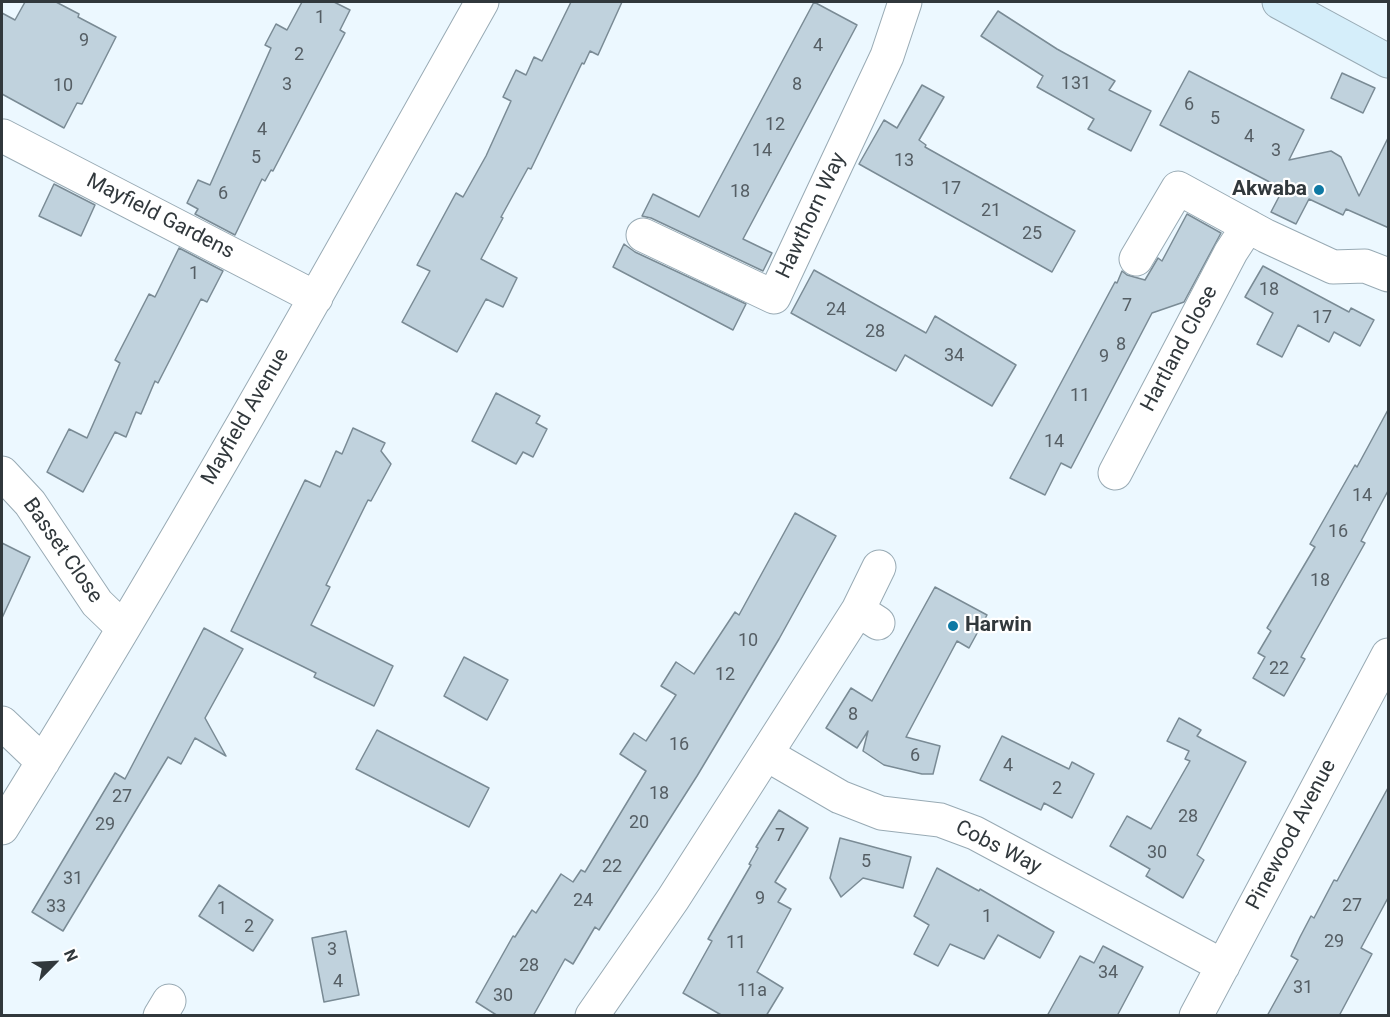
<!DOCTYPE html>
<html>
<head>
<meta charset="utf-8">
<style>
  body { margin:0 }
  #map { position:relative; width:1390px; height:1017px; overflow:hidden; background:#ecf8ff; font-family:Roboto,sans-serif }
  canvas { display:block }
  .frame { position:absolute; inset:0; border:3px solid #31383c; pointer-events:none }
  .north { position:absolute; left:24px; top:933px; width:60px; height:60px; -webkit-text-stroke:4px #fff; paint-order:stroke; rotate:66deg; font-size:16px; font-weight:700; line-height:24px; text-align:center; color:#31383c }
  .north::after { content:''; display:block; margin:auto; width:21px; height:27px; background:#31383c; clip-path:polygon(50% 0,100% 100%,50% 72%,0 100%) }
</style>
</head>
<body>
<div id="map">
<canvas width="1390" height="1017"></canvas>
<div class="frame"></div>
<div class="north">N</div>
</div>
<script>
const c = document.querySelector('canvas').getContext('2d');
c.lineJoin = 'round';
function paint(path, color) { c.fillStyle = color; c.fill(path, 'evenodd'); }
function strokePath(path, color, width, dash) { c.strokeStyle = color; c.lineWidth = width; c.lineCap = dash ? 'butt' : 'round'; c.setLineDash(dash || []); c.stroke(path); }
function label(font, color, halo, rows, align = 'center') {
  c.font = font + ' Roboto,sans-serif'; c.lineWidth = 4.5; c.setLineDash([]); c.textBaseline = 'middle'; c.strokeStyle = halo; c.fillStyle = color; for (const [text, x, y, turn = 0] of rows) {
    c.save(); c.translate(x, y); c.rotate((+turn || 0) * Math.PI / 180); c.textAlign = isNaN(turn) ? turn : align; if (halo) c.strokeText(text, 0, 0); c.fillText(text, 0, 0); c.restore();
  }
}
const building = new Path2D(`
  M25,2h31l23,12 -1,3 38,20 -34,67 -5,-1 -13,25 -62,-34v-81l13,7z
  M302,2h32l16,8 -10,20 5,3 -72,138 -2,-1 -6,11 -3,-2 -27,56 -40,-21 3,-5 -11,-6 11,-23 12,5 61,-137 -6,-3 11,-21 11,6z
  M571,2h51l-24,53 -8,-4 -6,13 -2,-1 -51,106 -3,-1 -27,49 2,1 -22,41 36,19 -14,29 -17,-8 -29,53 -55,-30 28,-51 -13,-6 39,-72 7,4 23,-41 25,-55 -8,-4 13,-27 10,5 8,-18 8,4z
  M814,2l43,23 -114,214 29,14 -9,18 -112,-53 -9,-2 11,-22 46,23z
  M998,11l59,38 58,32 -6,9 42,21 -20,40 -43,-22 6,-10 -57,-32 6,-11 -62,-40z
  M1189,71l115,59 -15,30 42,-9 10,6 18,39 30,-60v92l-43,-19 -3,6 -34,-16 -13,25 -25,-12 12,-23 -123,-64z
  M1342,73l33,15 -12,25 -32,-15z
  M922,85l22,12 -25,43 7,5 -1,2 150,84 -23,41 -193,-108 25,-44 13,8z
  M54,184l41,21 -14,31 -42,-20z
  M1187,214l34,19 -37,69 -32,11 -81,155 -10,-5 -16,32 -35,-17 105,-196 2,1 5,-12 5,4 18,5 13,-22 4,3z
  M624,244l11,8 111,52 -13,26 -120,-63z
  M179,248l44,23 -16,31 -6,-3 -43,84 -3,-2 -14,33 -5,-2 -10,25 -11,-5 -32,60 -36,-20 22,-43 18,9 33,-75 -5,-3 34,-66 6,3z
  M1263,266l86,46 2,-4 23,12 -14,26 -26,-14 -5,10 -31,-17 -16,32 -25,-13 16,-31 -28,-16z
  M814,270l112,63 9,-17 81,49 -24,41 -87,-51 -9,16 -105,-58z
  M496,393l44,23 -4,7 11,6 -14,28 -10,-5 -7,12 -44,-23z
  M1389,408v81l-28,52 4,2 -64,114 4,2 -21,37 -31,-18 12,-21 -7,-4 13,-22 -4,-3 48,-81 -5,-3 45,-79 2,2z
  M353,428l32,15 -4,8 10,13 -20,37 -3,-1 -42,85 4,2 -19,38 82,41 -19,40 -60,-29 2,-4 -85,-42 74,-151 15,7 16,-36 6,3z
  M795,513l41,23 -57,103 -82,137 -98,154 -4,-3 -22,37 -8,-5 -32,57h-35l-22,-14 37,-66 2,1 17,-27 4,3 25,-39 12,8 8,-12 4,2 61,-101 -26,-17 14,-21 12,8 30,-46 -15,-9 15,-24 18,12 41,-62 4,3z
  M2,543l28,14 -28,61z
  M935,587l52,28 -18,33 -12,-7 -51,96 34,9 -7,28h-11l-38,-9 -21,-14 5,-20 -11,17 -31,-20 25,-40 21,13z
  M204,628l39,21 -38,69 21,38 -31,-18 -14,26 -13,-7 -105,174 -31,-19 83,-139 10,6z
  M464,657l44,23 -21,40 -43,-24z
  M1179,718l22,12 -4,6 49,26 -49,93 7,5 -21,38 -37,-22 4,-7 -40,-23 17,-30 24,13 39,-68 -5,-2 4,-8 -22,-10z
  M377,730l112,58 -20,39 -113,-58z
  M1002,736l67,33 3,-7 22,12 -22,44 -28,-15 -3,7 -61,-30z
  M1389,786v110l-28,52 11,6 -33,62h-72l31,-56 -7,-4 9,-19 11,-21 3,2 20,-38 3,1z
  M779,810l29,18 -33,54 11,7 -8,13 13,7 -34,63 26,16 -17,28h-43l-40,-23 29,-52 -4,-2 43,-74 -2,-1 9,-16 -2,-1z
  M840,838l71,19 -8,31 -40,-10 -22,19 -11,-19z
  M937,868l42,23 1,-2 74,43 -14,26 -42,-23 -14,24 -34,-15 -12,22 -24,-12 15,-29 -15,-9z
  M219,885l54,35 -20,31 -54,-35z
  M346,931l13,64 -35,7 -12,-64z
  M1103,946l40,21 -26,49h-70l33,-60 14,7z`);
const street = new Path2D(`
  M3,136l313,162
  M643,235l131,62 113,-241 18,-54
  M1136,259l42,-71 88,48 67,31 32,-1 23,9
  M2,473l28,30 67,100 26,25
  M1115,473l116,-221 17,-26
  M858,610l21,-43
  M878,623l-20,-13 -92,144 74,43 41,16 59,7 35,13 248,133
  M2,723l41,39
  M2,828c168,-270 324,-548 480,-826
  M160,1016l9,-15
  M592,1016l81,-117 93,-145
  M1196,1016l192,-361`);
const secondary = new Path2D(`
  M1279,2l109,59`);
const markers = [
  [1319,190,6,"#0f79a4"],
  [953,626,6,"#0f79a4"]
];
const numberNames = [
  ["1",320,18],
  ["9",84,41],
  ["4",818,46],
  ["2",299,55],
  ["131",1076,84],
  ["3",287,85],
  ["8",797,85],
  ["10",63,86],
  ["6",1189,105],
  ["5",1215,119],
  ["12",775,125],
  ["4",262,130],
  ["4",1249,137],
  ["14",762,151],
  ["3",1276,151],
  ["5",256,158],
  ["13",904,161],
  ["17",951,189],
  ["18",740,192],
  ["6",223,194],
  ["21",991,211],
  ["25",1032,234],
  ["1",194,274],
  ["18",1269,290],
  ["7",1127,306],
  ["24",836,310],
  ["17",1322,318],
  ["28",875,332],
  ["8",1121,345],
  ["34",954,356],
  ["9",1104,357],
  ["11",1080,396],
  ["14",1054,442],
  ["14",1362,496],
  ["16",1338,532],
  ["18",1320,581],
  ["10",748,641],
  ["22",1279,669],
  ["12",725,675],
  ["8",853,715],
  ["16",679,745],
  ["6",915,756],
  ["4",1008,766],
  ["2",1057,789],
  ["18",659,794],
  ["27",122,797],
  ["28",1188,817],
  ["20",639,823],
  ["29",105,825],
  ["7",780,836],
  ["30",1157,853],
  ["5",866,862],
  ["22",612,867],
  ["31",73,879],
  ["9",760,899],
  ["24",583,901],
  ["27",1352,906],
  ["33",56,907],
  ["1",222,909],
  ["1",987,917],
  ["2",249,927],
  ["29",1334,942],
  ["11",736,943],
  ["3",332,950],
  ["28",529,966],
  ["34",1108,973],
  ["4",338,982],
  ["31",1303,988],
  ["11a",752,991],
  ["30",503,996]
];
const poiNames = [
  ["Akwaba",1307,190],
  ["Harwin",965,626,"left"]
];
const streetNames = [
  ["Hawthorn Way",812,216,-65],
  ["Mayfield Gardens",160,217,27],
  ["Hartland Close",1180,349,-62],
  ["Mayfield Avenue",246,417,-60],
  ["Basset Close",62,551,55],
  ["Pinewood Avenue",1292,835,-62],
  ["Cobs Way",998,848,27]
];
paint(building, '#c0d2dd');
strokePath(building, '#7a8b95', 1.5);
strokePath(street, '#98aab4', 35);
strokePath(secondary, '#98aab4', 35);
strokePath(street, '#fff', 33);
strokePath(secondary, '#d5eefa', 33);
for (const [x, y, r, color] of markers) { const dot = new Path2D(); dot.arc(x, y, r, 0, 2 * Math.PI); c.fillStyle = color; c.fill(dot); strokePath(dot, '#fff', 2); }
label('18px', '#555e64', null, numberNames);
label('bold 21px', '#31383c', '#fff', poiNames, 'right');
label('21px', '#31383c', '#fff', streetNames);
</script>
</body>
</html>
